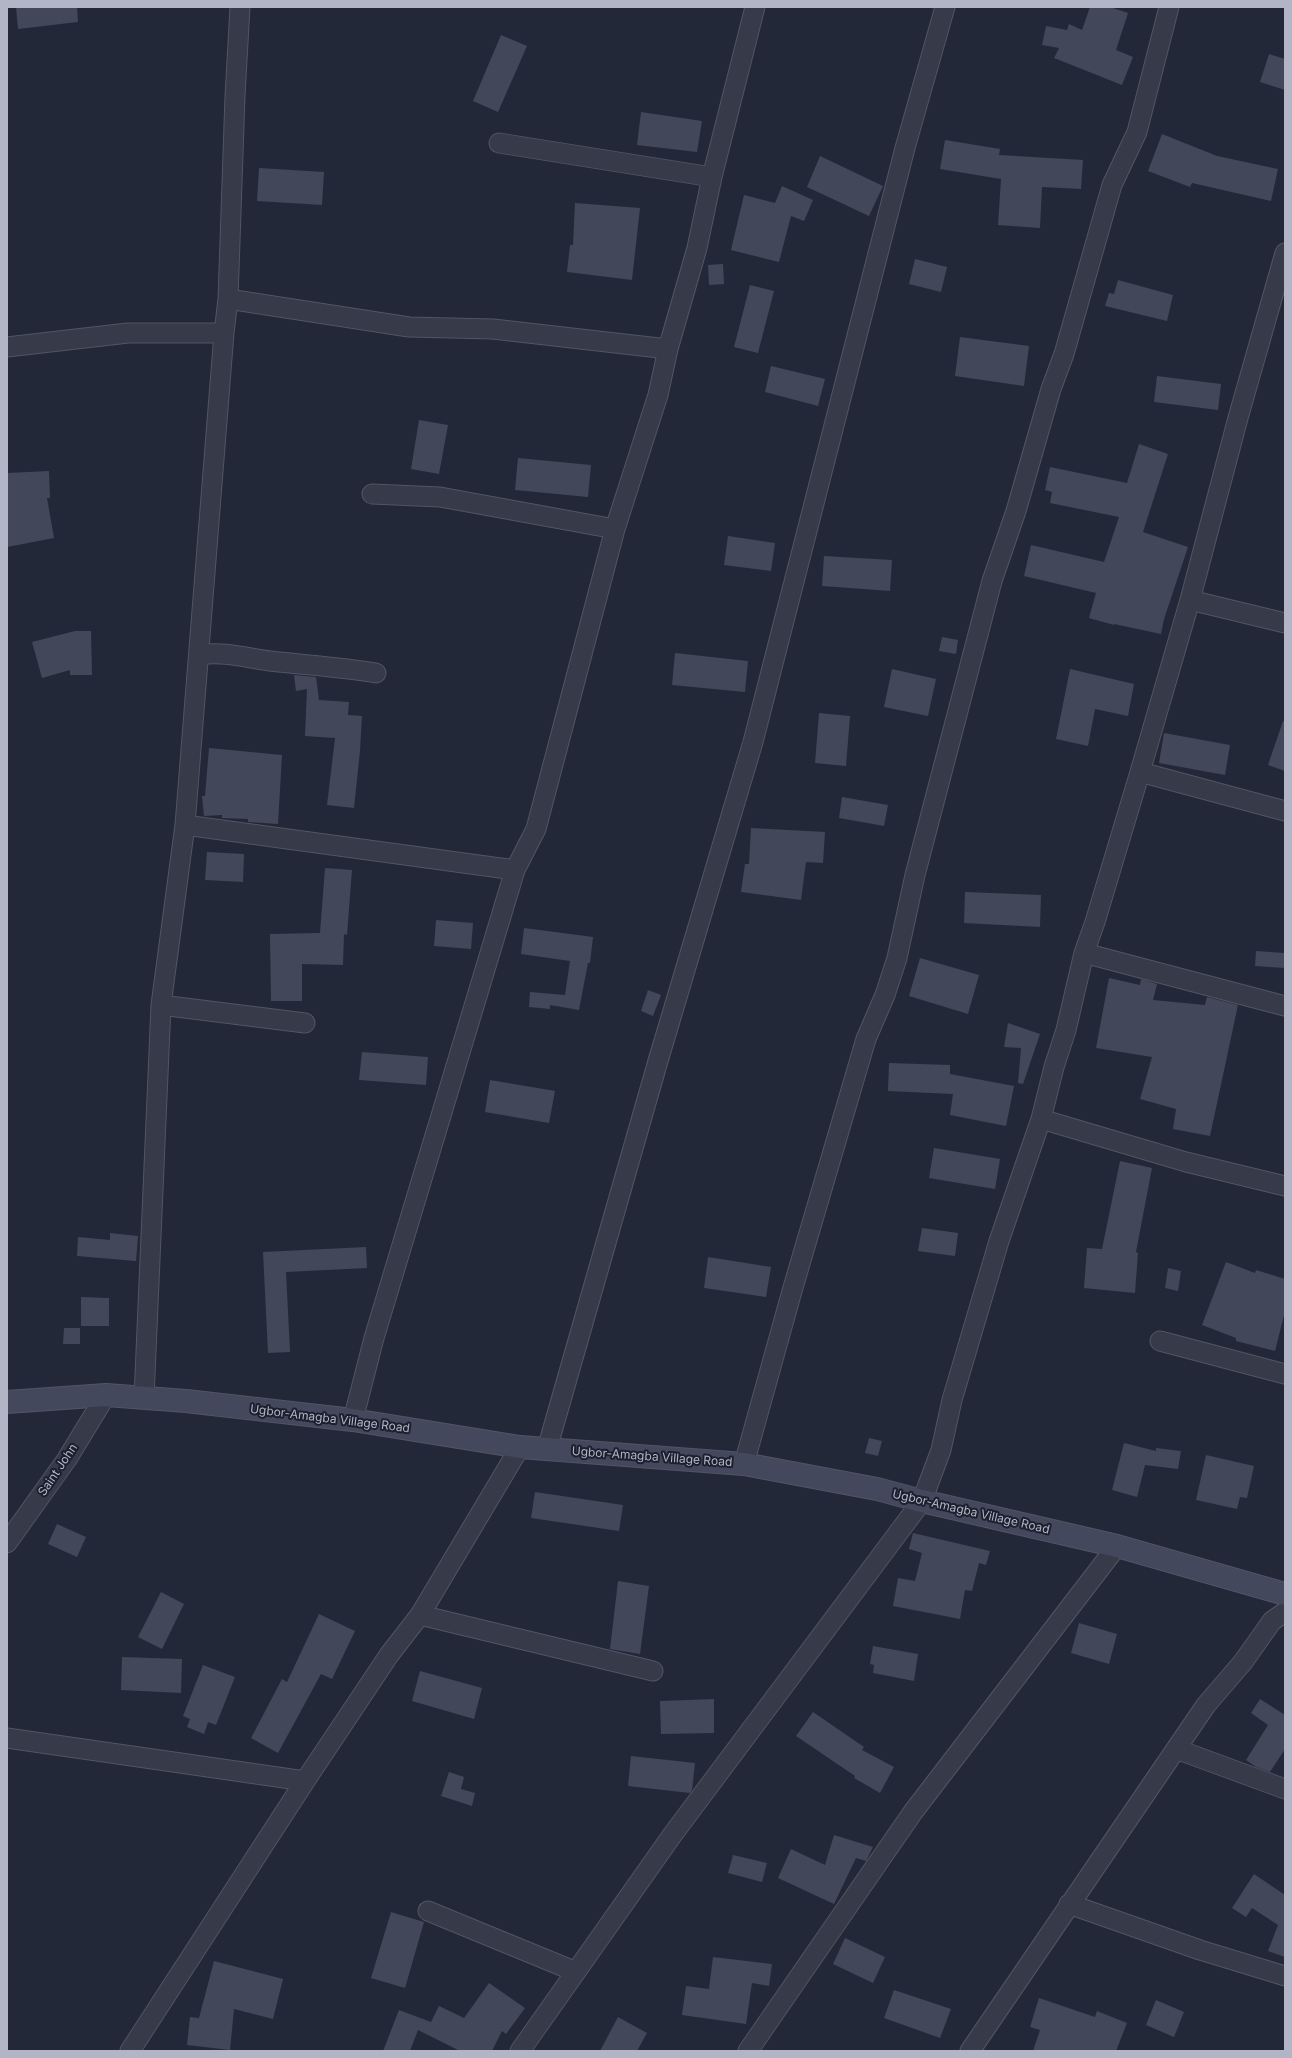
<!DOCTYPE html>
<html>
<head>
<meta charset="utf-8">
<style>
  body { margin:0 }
  #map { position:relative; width:1292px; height:2058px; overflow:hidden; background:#232839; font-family:Inter,sans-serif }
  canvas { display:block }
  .frame { position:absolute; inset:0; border:8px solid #b1b5c5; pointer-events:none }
</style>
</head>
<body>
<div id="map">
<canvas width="1292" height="2058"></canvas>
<div class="frame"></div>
</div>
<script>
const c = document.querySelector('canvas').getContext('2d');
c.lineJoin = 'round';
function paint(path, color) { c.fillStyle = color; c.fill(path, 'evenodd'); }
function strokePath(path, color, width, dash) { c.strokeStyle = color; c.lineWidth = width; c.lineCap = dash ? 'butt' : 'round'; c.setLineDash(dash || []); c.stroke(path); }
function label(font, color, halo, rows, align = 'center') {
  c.font = font + ' Inter,sans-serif'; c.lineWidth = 4; c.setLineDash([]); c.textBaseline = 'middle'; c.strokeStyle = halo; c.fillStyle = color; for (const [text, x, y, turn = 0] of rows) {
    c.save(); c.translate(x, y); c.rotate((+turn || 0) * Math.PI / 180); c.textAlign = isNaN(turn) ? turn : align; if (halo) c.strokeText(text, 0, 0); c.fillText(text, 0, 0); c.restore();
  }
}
const building = new Path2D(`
  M16,7h61l1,15 -60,7z
  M1090,7h20l18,6 -12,37 17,7 -11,28 -68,-27 5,-10 -17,-3 4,-19 21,4 2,-6 13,6z
  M501,35l26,11 -29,66 -25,-11z
  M1269,54l16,5v31l-25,-8z
  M641,112l61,9 -5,31 -60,-7z
  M1162,134l55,22 61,13 -7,32 -79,-18 -2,4 -42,-16z
  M945,140l55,9 -1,6 84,5 -2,29 -39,-2 -2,41 -42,-3 3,-46 -61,-10z
  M820,156l63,30 -14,30 -62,-29z
  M259,168l65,4 -2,33 -65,-4z
  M782,186l31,14 -9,21 -13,-5 -12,46 -48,-12 13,-55 31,8z
  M575,203l65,5 -8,72 -65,-8 3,-27h3z
  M915,259l32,8 -6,25 -32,-8z
  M723,264l1,20 -15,1 -1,-20z
  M1118,280l55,15 -6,26 -62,-15 4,-13 5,1z
  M750,285l24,6 -16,62 -24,-6z
  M960,337l69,9 -5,40 -69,-10z
  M771,366l54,13 -7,27 -53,-14z
  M1157,376l64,8 -3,26 -64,-8z
  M419,420l29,5 -9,49 -28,-5z
  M1139,444l29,10 -25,78 45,15 -24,72 -3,15 -47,-10v1l-25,-7 7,-25 -72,-17 7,-31 73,17 15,-45 -69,-14 2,-11 -7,-2 5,-23 77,16z
  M518,458l73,7 -3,32 -73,-7z
  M49,471l1,27h-3l7,40 -47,9v-74z
  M728,536l47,7 -4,28 -47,-6z
  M824,556l68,4 -2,31 -68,-5z
  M75,631h16l1,44h-22v-5l-28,8 -10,-36z
  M942,637l16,3 -2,14 -17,-3z
  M675,653l73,8 -3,31 -73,-7z
  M892,669l44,10 -8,37 -44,-9z
  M1070,669l64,15 -6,32 -33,-7 -7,37 -32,-7z
  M294,675l22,2 3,23 30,2 -1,13 14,1 -2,35 -6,57 -27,-3 8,-67 -30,-2 2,-47 -11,2z
  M819,713l31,3 -4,50 -31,-3z
  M1283,721h2v50l-17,-6z
  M1164,733l66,12 -5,30 -66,-12z
  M209,748l73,7 -4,69 -30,-2v-3l-26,-1v-3l-18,1 -2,-20h3z
  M842,797l46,8 -4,21 -45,-8z
  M751,828l74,4 -2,31 -17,-1 -5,38 -60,-8 4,-28h4z
  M207,852l37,2 -1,28 -38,-2z
  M325,868l27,2 -5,65 -3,-1 -1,31 -41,-1v37h-31l-1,-67 50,-1z
  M965,892l76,3 -1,32 -76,-4z
  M436,920l37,3 -2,26 -37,-3z
  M524,928l69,9 -3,26h-2l-9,47 -29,-5v4l-21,-2 1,-15 35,3 5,-34 -49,-7z
  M1256,951l29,2v15l-30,-2z
  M920,958l59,17 -11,39 -59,-18z
  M1109,978l31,7 1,-6 16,5 -4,16 52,5 2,-8 31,8 -28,131 -37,-7 3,-20 -36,-10 12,-42 -56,-9z
  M648,990l13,5 -8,21 -12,-5z
  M1008,1023l32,11 -17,50 -5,-1 3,-35 -17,-1z
  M362,1052l66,5 -2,28 -67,-5z
  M889,1063l61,2v9l64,12 -8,40 -56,-11 3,-21 -65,-3z
  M490,1080l65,11 -6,32 -64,-11z
  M934,1148l66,11 -5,30 -66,-11z
  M1120,1161l32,7 -16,84 2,1 -3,40 -51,-5 3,-40 15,1z
  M922,1228l36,5 -3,23 -37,-5z
  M110,1233l28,3 -2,25 -59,-5 1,-19 32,3z
  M366,1247l1,21 -81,4 4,80 -22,1 -5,-101z
  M708,1257l63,10 -5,30 -62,-9z
  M1226,1262l29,11 1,-3 29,9v32l-10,40 -39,-10v-3l-34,-13z
  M1168,1268l13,3 -3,20 -13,-3z
  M81,1297l28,1v28h-28z
  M64,1328h16v16h-17z
  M869,1438l13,3 -4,15 -13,-3z
  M1124,1443l32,8v-3l25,3 -3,18 -33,-4 -8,32 -25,-7z
  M1206,1455l48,11 -7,32 -7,-1 -3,12 -41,-9z
  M535,1492l88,13 -4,26 -88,-13z
  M57,1524l29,13 -9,20 -29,-13z
  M913,1533l77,18 -4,14 -7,-2 -7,28 -7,-1 -5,29 -67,-13 5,-28 17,3 7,-28 -13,-4z
  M618,1581l31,5 -9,68 -30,-5z
  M161,1592l23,12 -22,45 -24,-12z
  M319,1614l36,17 -23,48 -11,-5 -43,79 -27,-15 31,-59 5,3z
  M1079,1623l38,11 -8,30 -38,-11z
  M873,1646l45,8 -4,27 -41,-8 1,-8 -4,-1z
  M122,1657l60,2 -1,34 -60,-3z
  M203,1665l32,12 -19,48 -8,-3 -4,12 -17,-7 3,-8 -7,-3z
  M420,1671l62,17 -8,31 -62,-18z
  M714,1699v34l-53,1 -1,-33z
  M1260,1699l25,16v34l-15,23 -14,-5 -10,-7 22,-35 -17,-12z
  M813,1712l51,35 -2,3 32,17 -14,26 -26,-15 1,-2 -59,-40z
  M631,1756l64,7 -3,27 -2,3 -62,-7z
  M449,1772l15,5 -3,12 14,4 -3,13 -31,-10z
  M834,1835l39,12 -7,14 -10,-3 -22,46 -56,-26 13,-29 34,16z
  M733,1855l34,8 -5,19 -34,-9z
  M1254,1874l31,21v62l-17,-6 10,-26 -26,-17 -6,9 -14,-9z
  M391,1912l33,10 -19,66 -34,-10z
  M845,1938l40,19 -12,26 -40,-19z
  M713,1957l59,7 -3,22 -17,-3 -6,41 -64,-9 4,-29 23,3z
  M214,1961l69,18 -10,40 -39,-10 -4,41 -43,-5 3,-28 9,1z
  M489,1983l36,25 -19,26 -4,-3 -10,20h-32l-42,-21 -8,21h-27l16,-41 32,12 8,-16 25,12z
  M894,1990l57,19 -11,29 -56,-20z
  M1039,1998l56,19 2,-6 30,12 -11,28h-83l7,-21 -10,-3z
  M1156,2000l28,12 -10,25 -28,-12z
  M618,2017l29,16 -10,18h-37z`);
const street = new Path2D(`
  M499,143l213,34
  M228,299l181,28 84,2 175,20
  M7,347l121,-14h96
  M372,494l68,3 175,32
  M1190,600l95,23
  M200,655c23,-4 47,3 70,6 35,4 71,6 106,12
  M1140,772l145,39
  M185,825l330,45
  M1084,953l201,53
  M161,1005l144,18
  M1041,1119l145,43 99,24
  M1160,1341l125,33
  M144,1398l17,-393 24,-180 39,-492 4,-34 7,-203 5,-89
  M353,1420l21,-82 141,-468 21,-41 79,-300 43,-134 10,-46 29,-101 15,-71 43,-170
  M547,1449l111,-388 95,-319 152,-594 40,-141
  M744,1464l48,-173 74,-252 19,-44 12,-37 18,-83 77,-294 24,-70 35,-122 13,-35 48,-169 25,-53 32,-125
  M7,1543l60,-84 39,-64
  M420,1615l233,56
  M7,1738l298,43
  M1176,1749l109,40
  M1069,1904l131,46 85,26
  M428,1911l146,60
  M130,2051l175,-270 84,-126 31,-40 100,-168
  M520,2051l153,-217 249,-333 19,-51 11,-50 47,-159 42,-122 13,-52 12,-37 18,-77 11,-31 45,-150 50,-172 48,-182 47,-165
  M748,2051l165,-239 204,-266
  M970,2051l236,-346 37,-43 29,-41 13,-9`);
const secondary = new Path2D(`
  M7,1402l99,-7 80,6 167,19 167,27 224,17 133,25 45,12 195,45 168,48`);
const streetNames = [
  ["Ugbor-Amagba Village Road",330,1419,7],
  ["Ugbor-Amagba Village Road",652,1457,4],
  ["Saint John",58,1470,-56],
  ["Ugbor-Amagba Village Road",971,1512,13]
];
paint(building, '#42475a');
strokePath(street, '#515564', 21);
strokePath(secondary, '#515564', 24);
strokePath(street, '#363a49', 19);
strokePath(secondary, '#44485c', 22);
label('12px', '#b1b5c5', '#1b1f2e', streetNames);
</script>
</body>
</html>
